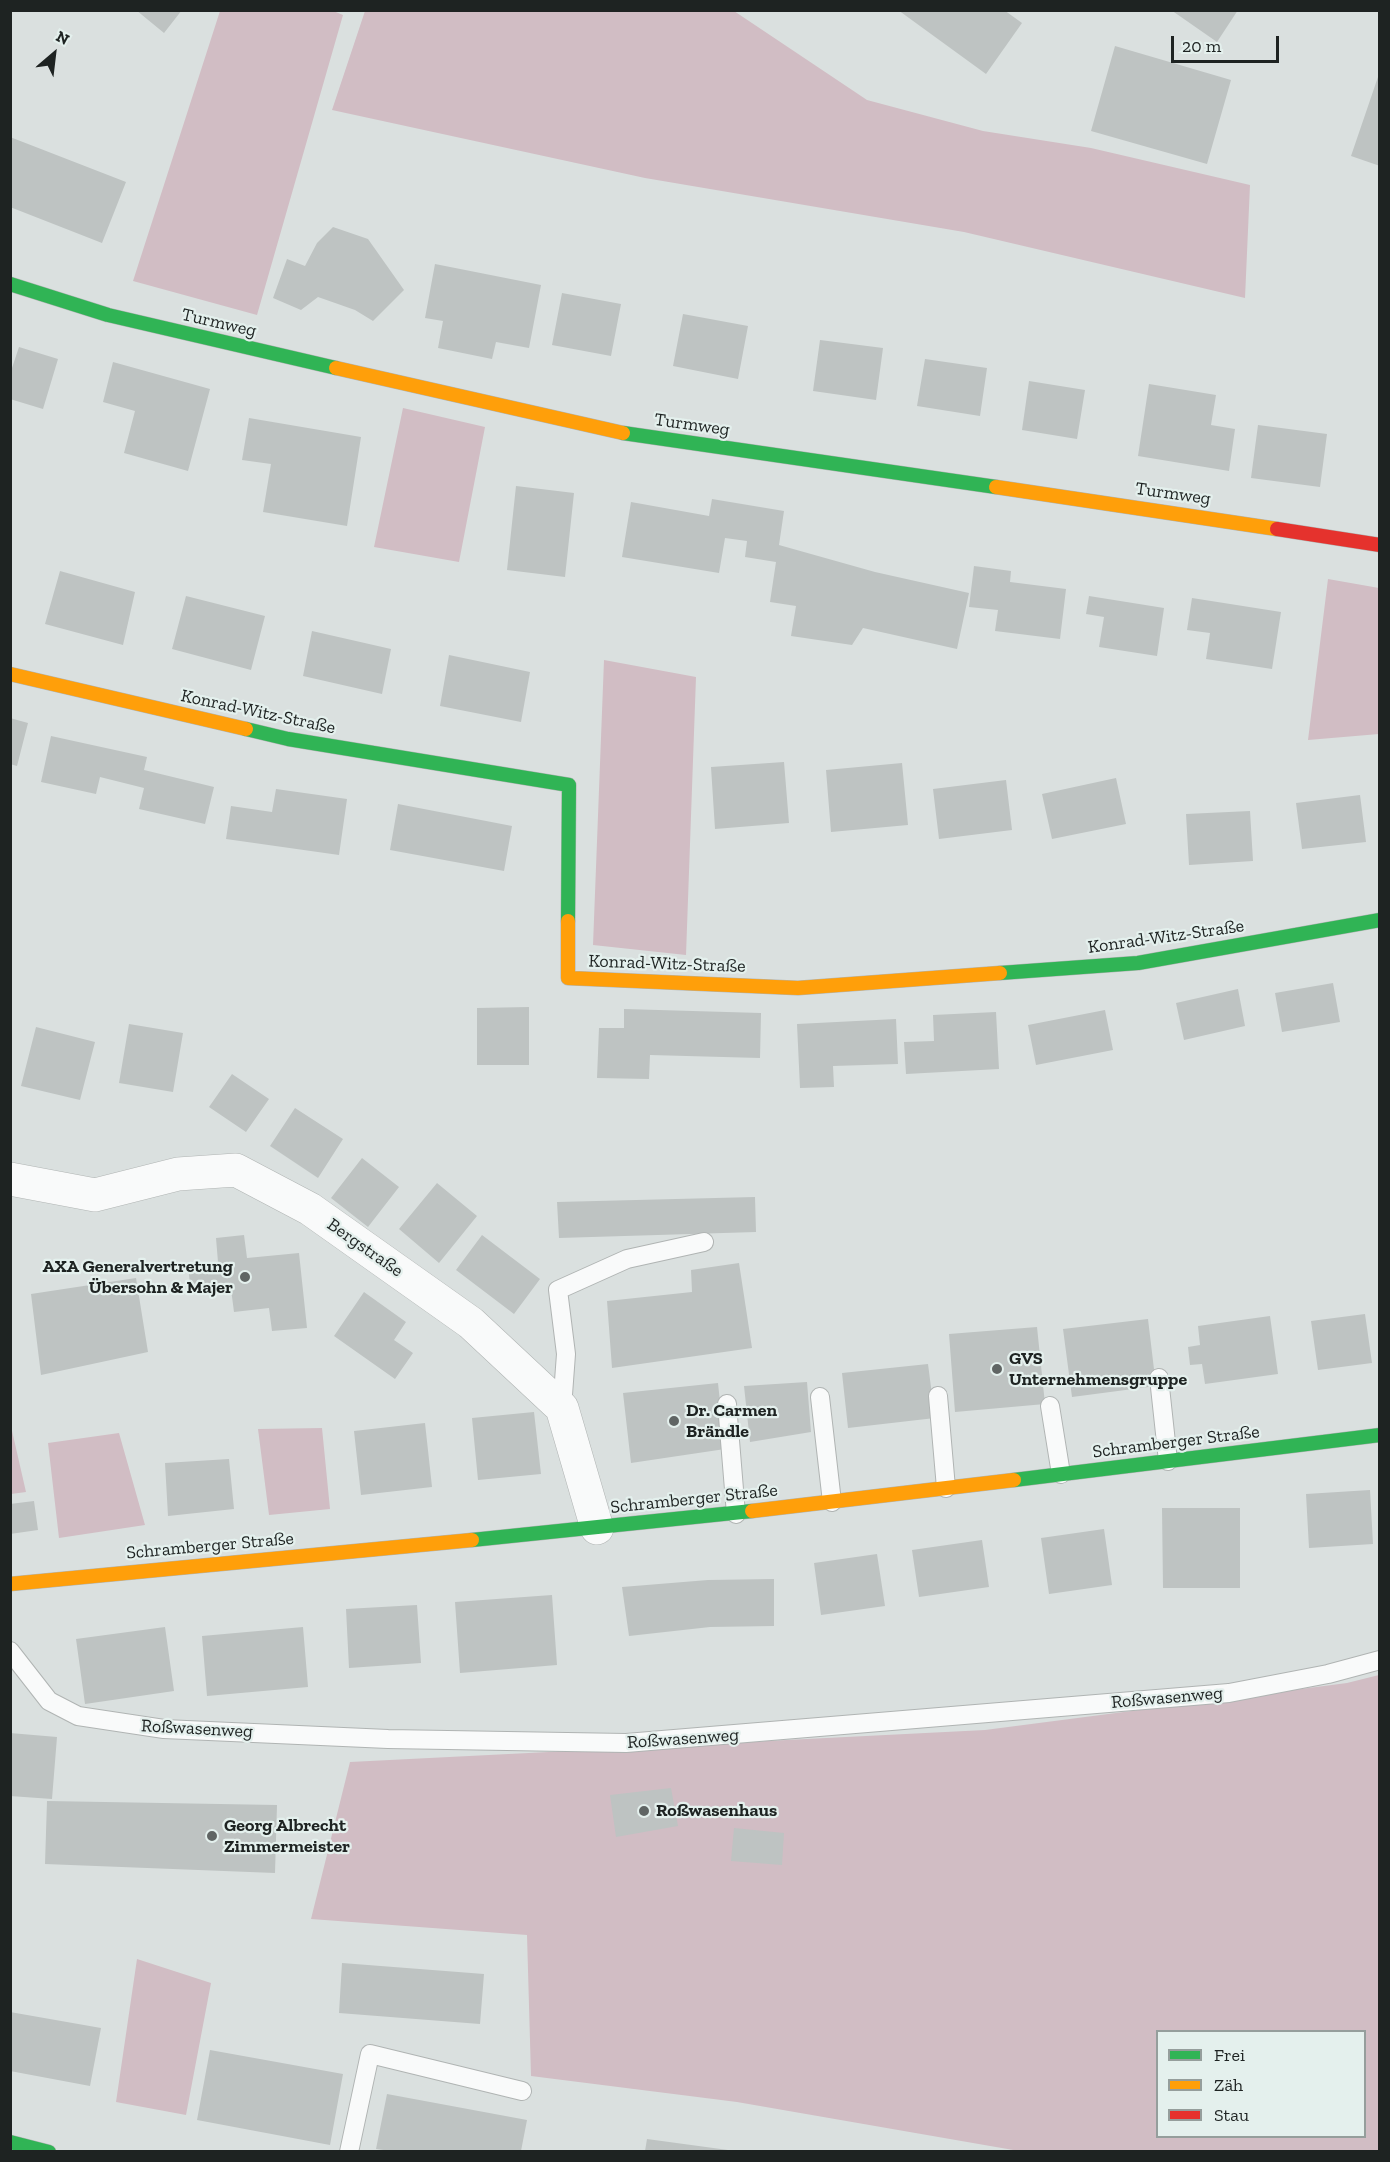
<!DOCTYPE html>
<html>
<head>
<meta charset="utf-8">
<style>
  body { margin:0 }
  #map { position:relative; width:1390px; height:2162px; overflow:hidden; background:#dae0df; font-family:"Zilla Slab",serif }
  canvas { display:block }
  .frame { position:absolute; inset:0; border:12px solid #1e2322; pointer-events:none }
  .legend { position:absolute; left:1156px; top:2030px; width:210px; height:108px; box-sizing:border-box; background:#e4f0ed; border:2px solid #959e9c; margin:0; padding:8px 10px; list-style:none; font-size:18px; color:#1e2322 }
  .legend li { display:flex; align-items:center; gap:12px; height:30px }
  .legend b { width:30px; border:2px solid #959e9c }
  .north { position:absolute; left:24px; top:24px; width:60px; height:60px; -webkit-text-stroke:4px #e4f0ed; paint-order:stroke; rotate:28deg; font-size:16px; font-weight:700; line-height:24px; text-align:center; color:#1e2322 }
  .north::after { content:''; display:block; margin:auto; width:21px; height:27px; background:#1e2322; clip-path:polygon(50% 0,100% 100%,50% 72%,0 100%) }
  .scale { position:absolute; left:1171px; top:36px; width:108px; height:27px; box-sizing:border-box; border:3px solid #1e2322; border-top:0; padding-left:8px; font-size:18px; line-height:21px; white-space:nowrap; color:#1e2322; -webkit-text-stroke:4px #e4f0ed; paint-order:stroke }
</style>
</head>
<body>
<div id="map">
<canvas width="1390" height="2162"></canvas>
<div class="frame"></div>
<ul class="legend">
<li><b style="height:8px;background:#30b455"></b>Frei</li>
<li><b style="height:8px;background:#ff9f0a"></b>Zäh</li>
<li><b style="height:8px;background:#e5322d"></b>Stau</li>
</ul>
<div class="north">N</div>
<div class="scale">20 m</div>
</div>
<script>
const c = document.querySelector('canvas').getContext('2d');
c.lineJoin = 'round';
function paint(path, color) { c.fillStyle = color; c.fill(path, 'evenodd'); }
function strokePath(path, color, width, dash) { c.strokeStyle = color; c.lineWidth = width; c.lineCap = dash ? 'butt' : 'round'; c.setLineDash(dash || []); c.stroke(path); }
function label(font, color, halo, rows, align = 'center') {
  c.font = font + ' "Zilla Slab",serif'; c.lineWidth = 4.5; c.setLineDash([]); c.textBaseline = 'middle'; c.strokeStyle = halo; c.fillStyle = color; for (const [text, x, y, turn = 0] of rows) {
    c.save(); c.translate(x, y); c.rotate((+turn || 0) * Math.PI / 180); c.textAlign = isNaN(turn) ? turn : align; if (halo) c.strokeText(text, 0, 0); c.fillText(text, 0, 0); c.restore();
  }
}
const green = new Path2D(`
  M331,10l12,5 -86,300 -124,-34 87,-270z
  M365,11h369l133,89 116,31 108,17 159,37 -5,113 -281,-66 -319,-54 -313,-68z
  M403,408l82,19 -26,135 -85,-15z
  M1328,579l51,9v146l-71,6z
  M604,660l92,17 -10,278 -93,-10z
  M10,1422l16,70 -15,2h-1z
  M322,1428l8,81 -61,6 -11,-86z
  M119,1433l26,92 -86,13 -11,-95z
  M1379,1675v476h-360l-282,-49 -206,-26 -4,-141 -216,-16 39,-157 635,-32 362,-47zM1158,2032h206v104h-206z
  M137,1959l74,24 -25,132 -70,-13z`);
const building = new Path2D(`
  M136,10h46l-18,23z
  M898,10h106l18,13 -36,51z
  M1171,10h67l-21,32z
  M1115,46l116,34 -24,84 -116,-33z
  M1379,74h1v92l-29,-10z
  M10,137l116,45 -24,61 -92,-36z
  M333,227l35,12 36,51 -31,31 -18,-11 -37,-13 -17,13 -28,-12 14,-39 18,7 12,-23z
  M435,264l106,21 -12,63 -33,-6 -4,17 -54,-11 5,-27 -18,-3z
  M562,293l59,11 -10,52 -59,-11z
  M683,314l65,12 -10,53 -65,-13z
  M820,340l63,8 -7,52 -63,-9z
  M19,347l39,12 -15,50 -33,-10v-25z
  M925,359l62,9 -7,48 -63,-10z
  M113,362l97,27 -22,82 -64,-18 11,-42 -32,-9z
  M1029,381l56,9 -8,49 -55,-9z
  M1149,384l67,11 -5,30 24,4 -6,42 -91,-15z
  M249,418l112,19 -14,89 -84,-14 8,-48 -29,-4z
  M1258,425l69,9 -7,53 -69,-9z
  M516,486l58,7 -9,84 -58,-7z
  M712,499l72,12 -5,34 96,27 94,21 -12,56 -94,-21 -11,17 -61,-9 5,-30 -26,-4 6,-40 -31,-5 2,-16 -22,-3 -6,35 -97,-16 9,-55 78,14z
  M974,566l37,5 -1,11 56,7 -6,50 -65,-8 3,-21 -29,-3z
  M60,571l75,21 -12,53 -78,-21z
  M186,596l79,20 -14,54 -79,-21z
  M1089,596l75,12 -7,48 -58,-9 5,-30 -18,-3z
  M1192,598l89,14 -9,57 -66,-10 4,-26 -23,-3z
  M312,631l79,18 -9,45 -79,-18z
  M449,655l81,17 -9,50 -81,-16z
  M10,718l18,5 -11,43 -7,-2z
  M51,736l96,21 -3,13 70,17 -9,37 -66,-15 5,-21 -44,-11 -4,17 -55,-12z
  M784,762l5,61 -74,6 -4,-62z
  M902,763l6,62 -77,7 -5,-62z
  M1116,778l10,46 -74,15 -10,-45z
  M1006,780l6,50 -73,9 -6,-50z
  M276,789l71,10 -8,56 -113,-16 5,-33 41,6z
  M1360,795l6,47 -64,7 -6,-46z
  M398,804l114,22 -8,45 -114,-21z
  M1250,811l3,50 -64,4 -3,-51z
  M1333,983l7,39 -58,10 -7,-39z
  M1238,989l7,37 -61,14 -8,-37z
  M529,1007v58h-52v-57z
  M624,1009l137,4 -1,45 -110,-3 -1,24 -52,-1 2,-50h25z
  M1105,1010l8,40 -77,15 -8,-40z
  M996,1012l3,57 -93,5 -2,-32 30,-1 -1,-26z
  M896,1019l2,45 -65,2 1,21 -34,1 -3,-64z
  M129,1024l54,9 -10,59 -54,-9z
  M36,1027l59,15 -15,58 -59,-14z
  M232,1074l37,25 -23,33 -37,-25z
  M295,1108l48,31 -25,39 -48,-32z
  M362,1158l37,29 -31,40 -37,-29z
  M437,1183l40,33 -38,47 -40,-34z
  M755,1197l1,35 -197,6 -2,-36z
  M244,1235l3,23 52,-5 8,75 -35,3 -3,-23 -35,4 -3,-23 -40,5 -3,-29 30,-3 -2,-24z
  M482,1235l58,44 -26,35 -58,-44z
  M739,1263l13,85 -140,20 -5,-67 85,-9 -1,-22z
  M136,1278l12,74 -107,23 -10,-81z
  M364,1292l42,30 -12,18 19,13 -18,26 -61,-43z
  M1365,1314l7,49 -54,7 -7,-49z
  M1270,1316l8,58 -73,10 -3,-20 -12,1 -2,-18 12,-2 -2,-19z
  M1148,1319l8,67 -84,11 -9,-68z
  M1037,1327l8,77 -90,8 -6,-78z
  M928,1364l7,54 -87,10 -6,-55z
  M807,1382l4,50 -61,10 -6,-56z
  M718,1383l7,66 -94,14 -8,-70z
  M534,1412l7,62 -63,6 -6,-62z
  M425,1423l7,64 -71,8 -7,-64z
  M229,1459l5,50 -66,7 -3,-53z
  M1370,1490l3,54 -64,4 -3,-54z
  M34,1501l4,29 -28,4v-30z
  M1162,1508h78v80h-77z
  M1104,1529l8,56 -63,9 -8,-56z
  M982,1540l7,47 -70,10 -7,-47z
  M877,1554l8,52 -64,9 -7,-52z
  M774,1579v47l-64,1 -81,9 -7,-49 86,-7z
  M552,1595l5,70 -97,8 -5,-71z
  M417,1605l4,58 -72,5 -3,-59z
  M165,1627l9,64 -89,13 -9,-65z
  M303,1627l5,60 -101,9 -5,-60z
  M10,1733l47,4 -5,62 -42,-3z
  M671,1788l7,38 -62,11 -6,-42z
  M47,1801l230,4 -2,68 -230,-9z
  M734,1828l50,5 -2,32 -51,-4z
  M342,1963l142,11 -4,50 -141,-11z
  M10,2012l91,16 -11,58 -80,-15z
  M210,2050l133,24 -13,71 -133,-25z
  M387,2094l140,26 -6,31h-130l-15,-2z
  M647,2139l81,11v1h-83z`);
const lane = new Path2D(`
  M1159,1378l9,83
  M938,1396l8,92
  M820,1397l12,105
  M727,1404l9,110
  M1050,1406l11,68
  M562,1408l4,-54 -8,-64 69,-31 77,-17
  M10,1651l39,50 29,15 86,13 224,10 238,4 603,-50 99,-19 52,-14
  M349,2152l21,-98 152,37`);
const street = new Path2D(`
  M10,1179l85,16 83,-21 58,-4 74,39 161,114 91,85 35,120`);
const fast = new Path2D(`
  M10,284l98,31 228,53
  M623,433l373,54
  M246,729l42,10 281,46 -1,136
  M1000,973l138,-10 242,-43
  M1014,1480l366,-45
  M472,1540l280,-29
  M10,2142l39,10`);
const slow = new Path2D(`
  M336,368l287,65
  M996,487l281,42
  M10,674l236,55
  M568,921v57l230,10 202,-15
  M752,1511l262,-31
  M10,1584l462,-44`);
const jam = new Path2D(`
  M1277,529l103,16`);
const markers = [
  [245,1277,6,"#606564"],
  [997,1369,6,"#606564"],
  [674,1421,6,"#606564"],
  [644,1811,6,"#606564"],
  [212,1836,6,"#606564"]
];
const streetNames = [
  ["Turmweg",219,323,13],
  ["Turmweg",692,425,8],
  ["Turmweg",1173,494,8],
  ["Konrad-Witz-Straße",258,712,12],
  ["Konrad-Witz-Straße",1166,937,-8],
  ["Konrad-Witz-Straße",667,964,2],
  ["Bergstraße",365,1248,35],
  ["Schramberger Straße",1176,1442,-7],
  ["Schramberger Straße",694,1499,-6],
  ["Schramberger Straße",210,1546,-5],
  ["Roßwasenweg",1167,1698,-5],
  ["Roßwasenweg",197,1729,3],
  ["Roßwasenweg",683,1739,-4]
];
const poiNames = [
  ["AXA Generalvertretung",233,1267,"right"],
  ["Übersohn & Majer",233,1288,"right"],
  ["GVS",1009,1359],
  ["Unternehmensgruppe",1009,1380],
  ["Dr. Carmen",686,1411],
  ["Brändle",686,1432],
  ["Roßwasenhaus",656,1811],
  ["Georg Albrecht",224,1826],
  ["Zimmermeister",224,1847]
];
paint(green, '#d1bdc4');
paint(building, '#bec3c2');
strokePath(lane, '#b0b4b3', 20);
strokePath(street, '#b0b4b3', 34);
strokePath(fast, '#b0b4b3', 15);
strokePath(slow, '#b0b4b3', 15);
strokePath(jam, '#b0b4b3', 15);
strokePath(lane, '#f9fafa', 18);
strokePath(street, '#f9fafa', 33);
strokePath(fast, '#30b455', 14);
strokePath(slow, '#ff9f0a', 14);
strokePath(jam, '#e5322d', 14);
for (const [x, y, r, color] of markers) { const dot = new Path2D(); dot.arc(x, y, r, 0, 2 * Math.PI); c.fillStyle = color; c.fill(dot); strokePath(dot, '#e4f0ed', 2); }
label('18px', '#1e2322', '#e4f0ed', streetNames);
label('bold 18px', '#1e2322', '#e4f0ed', poiNames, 'left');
</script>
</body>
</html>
